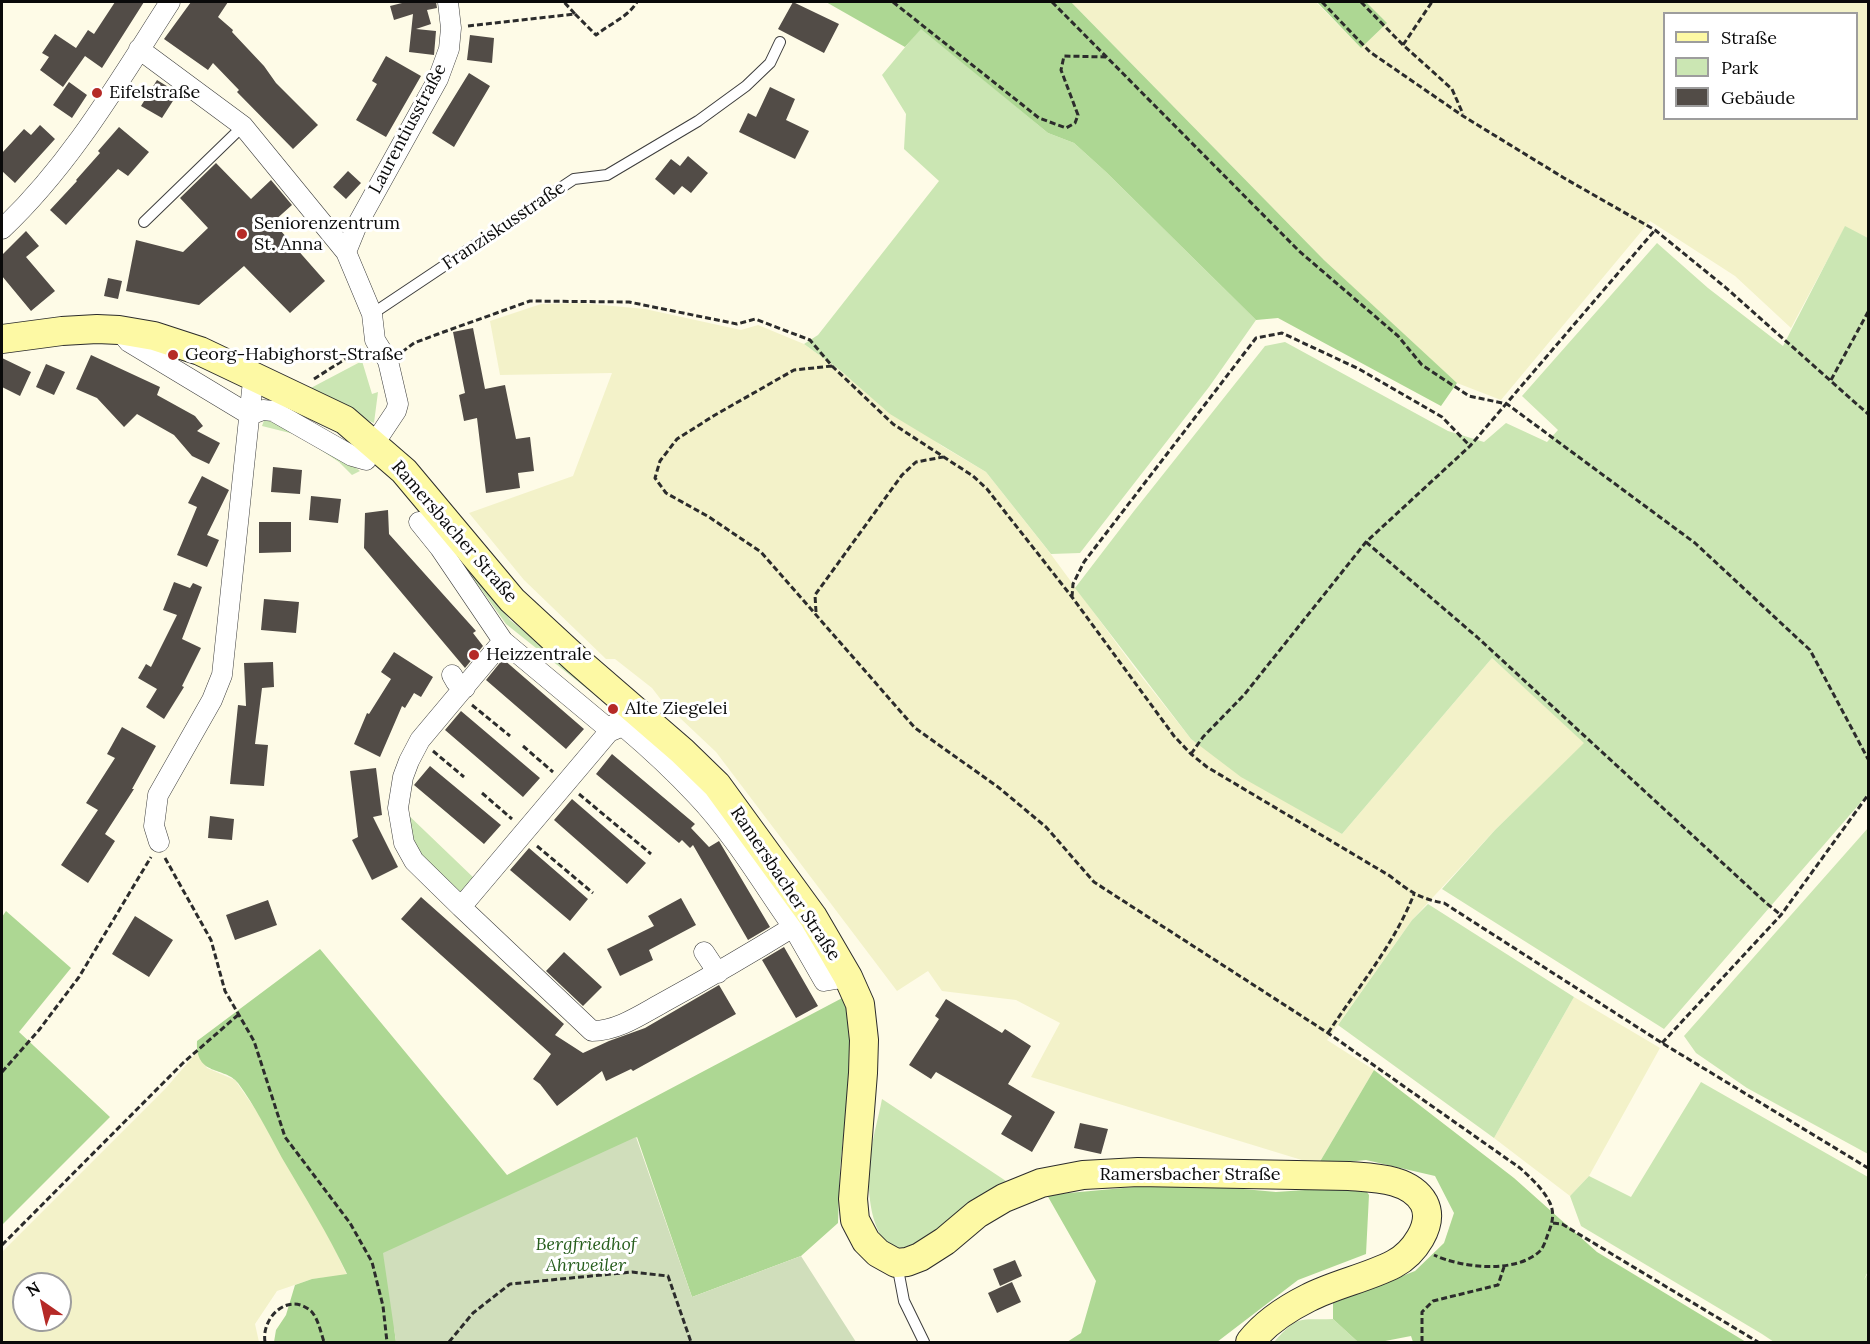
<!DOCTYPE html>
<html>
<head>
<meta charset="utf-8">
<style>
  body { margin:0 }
  #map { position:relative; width:1870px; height:1344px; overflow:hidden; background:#fefbe7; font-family:Lora,serif }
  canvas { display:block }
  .frame { position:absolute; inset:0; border:3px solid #0a0a0a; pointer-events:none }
  .legend { position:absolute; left:1663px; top:12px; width:195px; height:108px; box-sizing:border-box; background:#fff; border:2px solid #9d9d9d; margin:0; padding:8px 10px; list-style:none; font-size:18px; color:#0a0a0a }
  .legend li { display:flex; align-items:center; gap:12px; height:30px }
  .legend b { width:30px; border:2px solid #9d9d9d }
  .north { position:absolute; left:12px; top:1272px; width:60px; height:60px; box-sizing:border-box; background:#fff; border:2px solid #9d9d9d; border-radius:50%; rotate:326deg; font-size:16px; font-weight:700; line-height:24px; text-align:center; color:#0a0a0a }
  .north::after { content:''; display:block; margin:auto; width:21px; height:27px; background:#b52a27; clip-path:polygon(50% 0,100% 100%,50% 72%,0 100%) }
</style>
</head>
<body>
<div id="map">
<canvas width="1870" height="1344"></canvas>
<div class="frame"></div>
<ul class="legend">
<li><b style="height:8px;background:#fdf9a4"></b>Straße</li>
<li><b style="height:16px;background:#cbe6b3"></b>Park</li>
<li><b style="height:16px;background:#524c47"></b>Gebäude</li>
</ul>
<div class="north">N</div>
</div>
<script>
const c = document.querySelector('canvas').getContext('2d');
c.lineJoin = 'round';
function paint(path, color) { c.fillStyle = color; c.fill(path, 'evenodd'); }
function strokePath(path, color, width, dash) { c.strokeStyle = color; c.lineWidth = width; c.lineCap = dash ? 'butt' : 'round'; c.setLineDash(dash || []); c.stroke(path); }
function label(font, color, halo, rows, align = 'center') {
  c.font = font + ' Lora,serif'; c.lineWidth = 6; c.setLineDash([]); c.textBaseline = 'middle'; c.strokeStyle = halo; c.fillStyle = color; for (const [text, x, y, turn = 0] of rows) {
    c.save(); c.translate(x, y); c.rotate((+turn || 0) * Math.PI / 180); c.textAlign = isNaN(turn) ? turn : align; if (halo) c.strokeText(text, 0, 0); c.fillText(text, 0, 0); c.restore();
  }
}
const farmland = new Path2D(`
  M1071,2h245l45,46 26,-25 -21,-21h502v236l-23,-11 -54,101 -56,-52 -85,-55 -149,179 -44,-17 -54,-49 -79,-74zM1664,14h192v104h-192z
  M581,303l64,6 96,21 17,-5 46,19 138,102 44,26 64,81 84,114 57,72 151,95 150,-176 93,85 -90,87 -83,90 -85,120 47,30 -56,95 -287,-88 29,-54 -44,-23 -74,-9 -14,-20 -31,20 -181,-239 -54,-51 -10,-13 -37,-29h-9l-82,-79 -55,-67 104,-37 39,-103 -112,2 -10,-54 51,-17z
  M1574,997l86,51 -71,128 -19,20 -76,-58z
  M197,1052l10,16 28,12 23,33 71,124 18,38 -35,4 -35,12 -22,33 4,18h-257v-90l164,-164zM24,1284h36v36h-36z`);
const green = new Path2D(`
  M921,28l127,105 26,10 32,29 150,148 -47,67 -129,166 -29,1 -65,-82 -96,-58 -49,-43 -37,-27 14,-9 121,-154 -35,-32 2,-35 -24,-39z
  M1845,226l23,12v556l-204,235 -222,-140 53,-59 89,-87 -92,-85 -150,176 -101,-57 -50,-38 -116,-151 59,-77 131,-165 20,-4 163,89 36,11 22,-19 41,19 11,-12 -36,-34 135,-153 51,45 75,58z
  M362,361l10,33 6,-2 -4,31 -29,-12 -38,-21z
  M267,412l58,32 35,27 -8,4 -13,-13 -41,-27 -36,-9z
  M444,530l66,90 95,75 -4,5 -95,-76 -65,-91z
  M402,809l74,71 -18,20 -41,-42z
  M1868,828v326l-121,-66 -51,-35 -12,-17z
  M1428,904l146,93 -80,141 -156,-113 74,-105z
  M1701,1082l167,95v94l-4,9 4,-7v69h-94l-12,-8 -181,-108 -11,-30 19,-20 42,21z
  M882,1099l124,82 -91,67c-4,1 -10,3 -14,2 -31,-4 -34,-63 -32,-86 2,-21 9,-44 13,-65z
  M1333,1319l25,23h-84c24,-27 24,-22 59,-23z`);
const forest = new Path2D(`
  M826,2h245l253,258 133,123 -16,23 -163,-88 -22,2 -150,-148 -32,-29 -26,-10 -127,-104 -16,18z
  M1317,2h49l21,21 -26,25z
  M6,911l65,57 -52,64 91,85 -108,108v-308z
  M320,949l187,226 339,-179 5,68 -11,104 -2,55 -37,33 -109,41 -55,-160 -243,189 2,16h-122l2,-12 10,-15 9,-30 17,-6 35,-5c-19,-40 -42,-77 -65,-116 -14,-26 -27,-52 -44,-75 -13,-17 -43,-6 -41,-42z
  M1374,1070l140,108 83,74 149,90h-333l-2,-6 -31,6h-22l-25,-23v-16l82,-32 29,-28 10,-30 -19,-37 -69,-16 -48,5z
  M1178,1183l98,9 87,-6 6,9 -3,59 -68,26 -81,62h-150l14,-9 15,-52 -49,-86z`);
const cemetery = new Path2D(`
  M636,1137l56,160 109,-41 55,86h-460l-13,-89z`);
const building = new Path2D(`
  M115,2h29l-42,66 -17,-12 -22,31 -23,-17 9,-13 -7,-4 13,-19 21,14 12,-18 6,4z
  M191,2h37l-10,15 15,13 -1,2 32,34 12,17 42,42 -25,24 -56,-57 2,-2 -26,-27 -5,7 -44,-31z
  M406,2h30l1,6 -10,2 4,14 -15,5 20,2 -2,24 -25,-3 4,-38 -19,6 -4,-14z
  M793,2l46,22 -15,29 -46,-24z
  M470,35l24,3 -2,25 -25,-3z
  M386,56l35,20 -35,61 -30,-17 21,-36 -5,-3z
  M469,73l21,13 -36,61 -22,-14z
  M157,80l21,13 -16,25 -21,-12z
  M69,82l18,13 -15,23 -19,-13z
  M770,87l25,12 -9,21 23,11 -14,28 -56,-27 9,-19 8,4z
  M40,125l15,14 -40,44 -13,-12v-18l22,-24 7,6z
  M119,127l30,25 -21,24 -10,-7 -52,56 -16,-15 27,-29 -1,-1 24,-27 -2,-2z
  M688,156l20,17 -17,20 -9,-7 -8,9 -19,-16 16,-20 9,7z
  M216,163l35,36 20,-19 21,25 -19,17 52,59 -35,32 -46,-47 -45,39 -73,-14 10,-51 47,12 25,-24 -28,-30z
  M348,171l13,12 -15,16 -13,-12z
  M26,231l13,15 -13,11 29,34 -24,20 -29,-35v-21z
  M108,278l14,3 -4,18 -14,-3z
  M473,328l12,61 20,-4 11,54 14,-2 4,34 -16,2 2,15 -34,5 -9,-75 -13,3 -5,-26 6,-2 -12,-61z
  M91,355l69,32 -3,8 38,21 8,10 -6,5 23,12 -11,21 -17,-8 -18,-21 -37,-21 -13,13 -27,-29 -21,-9z
  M2,358l29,14 -11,24 -18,-9z
  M46,364l19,8 -11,23 -18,-8z
  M273,467l29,3 -2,24 -29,-2z
  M202,476l27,14 -22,45 12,5 -12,27 -30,-12 20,-48 -9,-4z
  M311,496l30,3 -3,24 -29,-3z
  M388,510l1,24 87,97 -3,2 10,13 -18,22 -101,-120 1,-35z
  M259,522h32v30l-32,1z
  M174,582l16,6 3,-5 9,4 -20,52 19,9 -19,38 2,1 -20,32 -18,-12 11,-18 -19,-11 8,-14 5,3 26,-52 -14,-5z
  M264,599l35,3 -3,31 -35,-3z
  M394,652l39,25 -12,20 -7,-4 -9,15 -3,-2 -22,51 -26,-13 13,-31 2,1 22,-35 -10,-7z
  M503,659l81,70 -18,20 -80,-69z
  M273,662l1,25 -12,1 -7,56 13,1 -4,41 -34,-2 8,-79 8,1 -2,-43z
  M461,711l79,67 -17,19 -78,-67z
  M122,727l34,19 -24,43h2l-29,45 10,7 -27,42 -27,-18 37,-55 -12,-7 29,-45 -8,-4z
  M612,754l83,70 -4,4 18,19 10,-6 51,86 -22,13 -55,-95 -3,3 -8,-8 -3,3 -83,-69z
  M430,766l71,59 -17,19 -70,-59z
  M376,768l6,47 -9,2 25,50 -26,13 -20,-40 6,-3 -8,-66z
  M572,799l74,64 -19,21 -73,-64z
  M210,816l24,3 -2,21 -24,-2z
  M529,848l59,51 -18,22 -60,-51z
  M421,897l143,127 -9,11 28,18 26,-12 36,-13 74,-43 17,29 -103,57 -2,-2 -25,12 -4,-10 -45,35 -17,-22 -7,-5 18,-25 -150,-135z
  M681,898l15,27 -47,25 4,10 -33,16 -13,-27 47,-23 -6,-10z
  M268,900l9,25 -42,15 -9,-25z
  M135,916l38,24 -24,37 -37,-23z
  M784,947l34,59 -22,12 -34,-58z
  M564,952l38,35 -19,19 -37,-35z
  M946,999l56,34 3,-4 26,17 -23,38 47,28 -23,40 -31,-18 11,-18 -76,-44 -5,7 -22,-14 30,-46 -4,-3z
  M1080,1123l28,6 -7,25 -27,-6z
  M1015,1260l7,16 -22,10 -7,-17z
  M1012,1282l9,20 -24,11 -9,-20z`);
const path = new Path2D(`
  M893,2l146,116 27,10 9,-5 3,-8 -17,-45 3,-14 42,1
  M1052,2l247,249 99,85 24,29 47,31 38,8 188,139 115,107 58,109
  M1322,2l48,50 93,64 101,62 91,52 70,57 143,127
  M1361,2l42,43 49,44 11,25
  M575,14l21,21c15,-12 32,-18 41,-33
  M468,26l107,-12 -11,-12
  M1403,45l29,-43
  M402,352l12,-9 24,-9 92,-33 99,1 108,22 18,-5 55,21 22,26 61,58 80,52 14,13 85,108 102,139 17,18 16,13 183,109c19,15 30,23 54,27l218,140 206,125
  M832,366l-38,4 -79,45 -38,24 -17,22 -5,17 11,15 43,24 52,35 154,176 83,59 48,40 48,55 234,151 192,135c11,10 24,22 30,35 5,11 2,21 -2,31 -2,5 -4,13 -8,17 -24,23 -78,17 -106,4
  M314,379l45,-29
  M1831,380l37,-68
  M1366,542l111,95 288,265 16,13
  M1072,597l1,-13 11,-22 172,-224 26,-5 77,36 83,48 28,29
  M816,612l-1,-17 87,-120 14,-13 27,-5
  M472,705l38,31
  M523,746l30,26
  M433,751l31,26
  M1191,754l12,-17 41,-42 122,-153 104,-96 185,-216
  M482,793l30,26
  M579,794l72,60
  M537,846l56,47
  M165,858l46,82 14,51 29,50 31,96 65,86 22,39 11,44 4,36
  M1328,1033c30,-46 66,-88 86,-139
  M1662,1043l119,-128 87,-120
  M2,1072l37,-42 40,-53 72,-120
  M1553,1223l9,1 196,118
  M2,1245l181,-182 55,-48
  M265,1342c-4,-24 23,-51 46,-31 7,7 10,22 13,31
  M449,1342l24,-29 37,-29 122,-12 36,4 23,66
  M1422,1342v-30l11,-11 65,-16 6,-18`);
const service = new Path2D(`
  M144,222l99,-96
  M372,314l202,-135 33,-4 91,-54 48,-35 24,-23 10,-21
  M897,1264l7,37 20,41`);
const minor = new Path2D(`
  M139,49l104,77 103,126 26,62 3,26 13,21 10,43 -2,7 -22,33
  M2,229c69,-65 117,-148 168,-227
  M346,252l11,-27 81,-146 11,-30 2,-21 -3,-26
  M119,330l10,12 121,73 13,-5 10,1 79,45 14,4
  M419,522l21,26 63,93
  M452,675l4,7 9,6
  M611,731l12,-5c26,22 51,45 74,70 37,39 65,87 96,131 -42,26 -85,51 -129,75 -22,12 -46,29 -72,29l-131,-124 169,-200
  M159,842l-5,-16 4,-31 54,-95 10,-25 30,-285 5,-12
  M461,907l-47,-46 -10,-18 -6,-35 5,-31 6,-16 11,-21 83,-99 108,90
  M793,927l31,54 24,-4
  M704,952l14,21`);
const secondary = new Path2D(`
  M2,339l60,-8 35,-2 22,1 35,6 46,15 145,69 59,51 108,129 66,61 104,90 35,34 96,132 35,60 12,27 4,36 -1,33 -10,126 2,21 11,21 12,12 18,10 11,-1 13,-5 25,-16 32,-27 27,-16 37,-15 42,-8 55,-3 211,4c25,2 61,2 75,27 11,22 -11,51 -30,61 -27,14 -59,20 -86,34 -22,11 -43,25 -58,44`);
const markers = [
  [97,93,6,"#b52a27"],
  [242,234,6,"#b52a27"],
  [173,355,6,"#b52a27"],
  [474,655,6,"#b52a27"],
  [613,709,6,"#b52a27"]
];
const poiNames = [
  ["Eifelstraße",109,93],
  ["Seniorenzentrum",254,224],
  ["St. Anna",254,245],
  ["Georg-Habighorst-Straße",185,355],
  ["Heizzentrale",486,655],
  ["Alte Ziegelei",625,709]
];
const streetNames = [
  ["Laurentiusstraße",408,129,-62],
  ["Franziskusstraße",504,226,-34],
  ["Ramersbacher Straße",454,532,49],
  ["Ramersbacher Straße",785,884,56],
  ["Ramersbacher Straße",1190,1175]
];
const parkNames = [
  ["Bergfriedhof",586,1245],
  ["Ahrweiler",586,1266]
];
paint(farmland, '#f3f2c9');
paint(green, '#cbe6b3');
paint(forest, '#add793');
paint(cemetery, '#d0debb');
paint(building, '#524c47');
strokePath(service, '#3d3d3d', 12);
strokePath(minor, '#3d3d3d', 21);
strokePath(secondary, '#2c2c2c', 30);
strokePath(path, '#2c2c2c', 3, [6, 3]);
strokePath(service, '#fff', 10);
strokePath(minor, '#fff', 20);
strokePath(secondary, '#fdf9a4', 28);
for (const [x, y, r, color] of markers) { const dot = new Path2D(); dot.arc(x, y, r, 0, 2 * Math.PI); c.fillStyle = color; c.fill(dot); strokePath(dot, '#fff', 2); }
label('18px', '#0a0a0a', '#fff', poiNames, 'left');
label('18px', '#0a0a0a', '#fff', streetNames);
label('italic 18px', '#275e1d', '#fff', parkNames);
</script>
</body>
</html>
